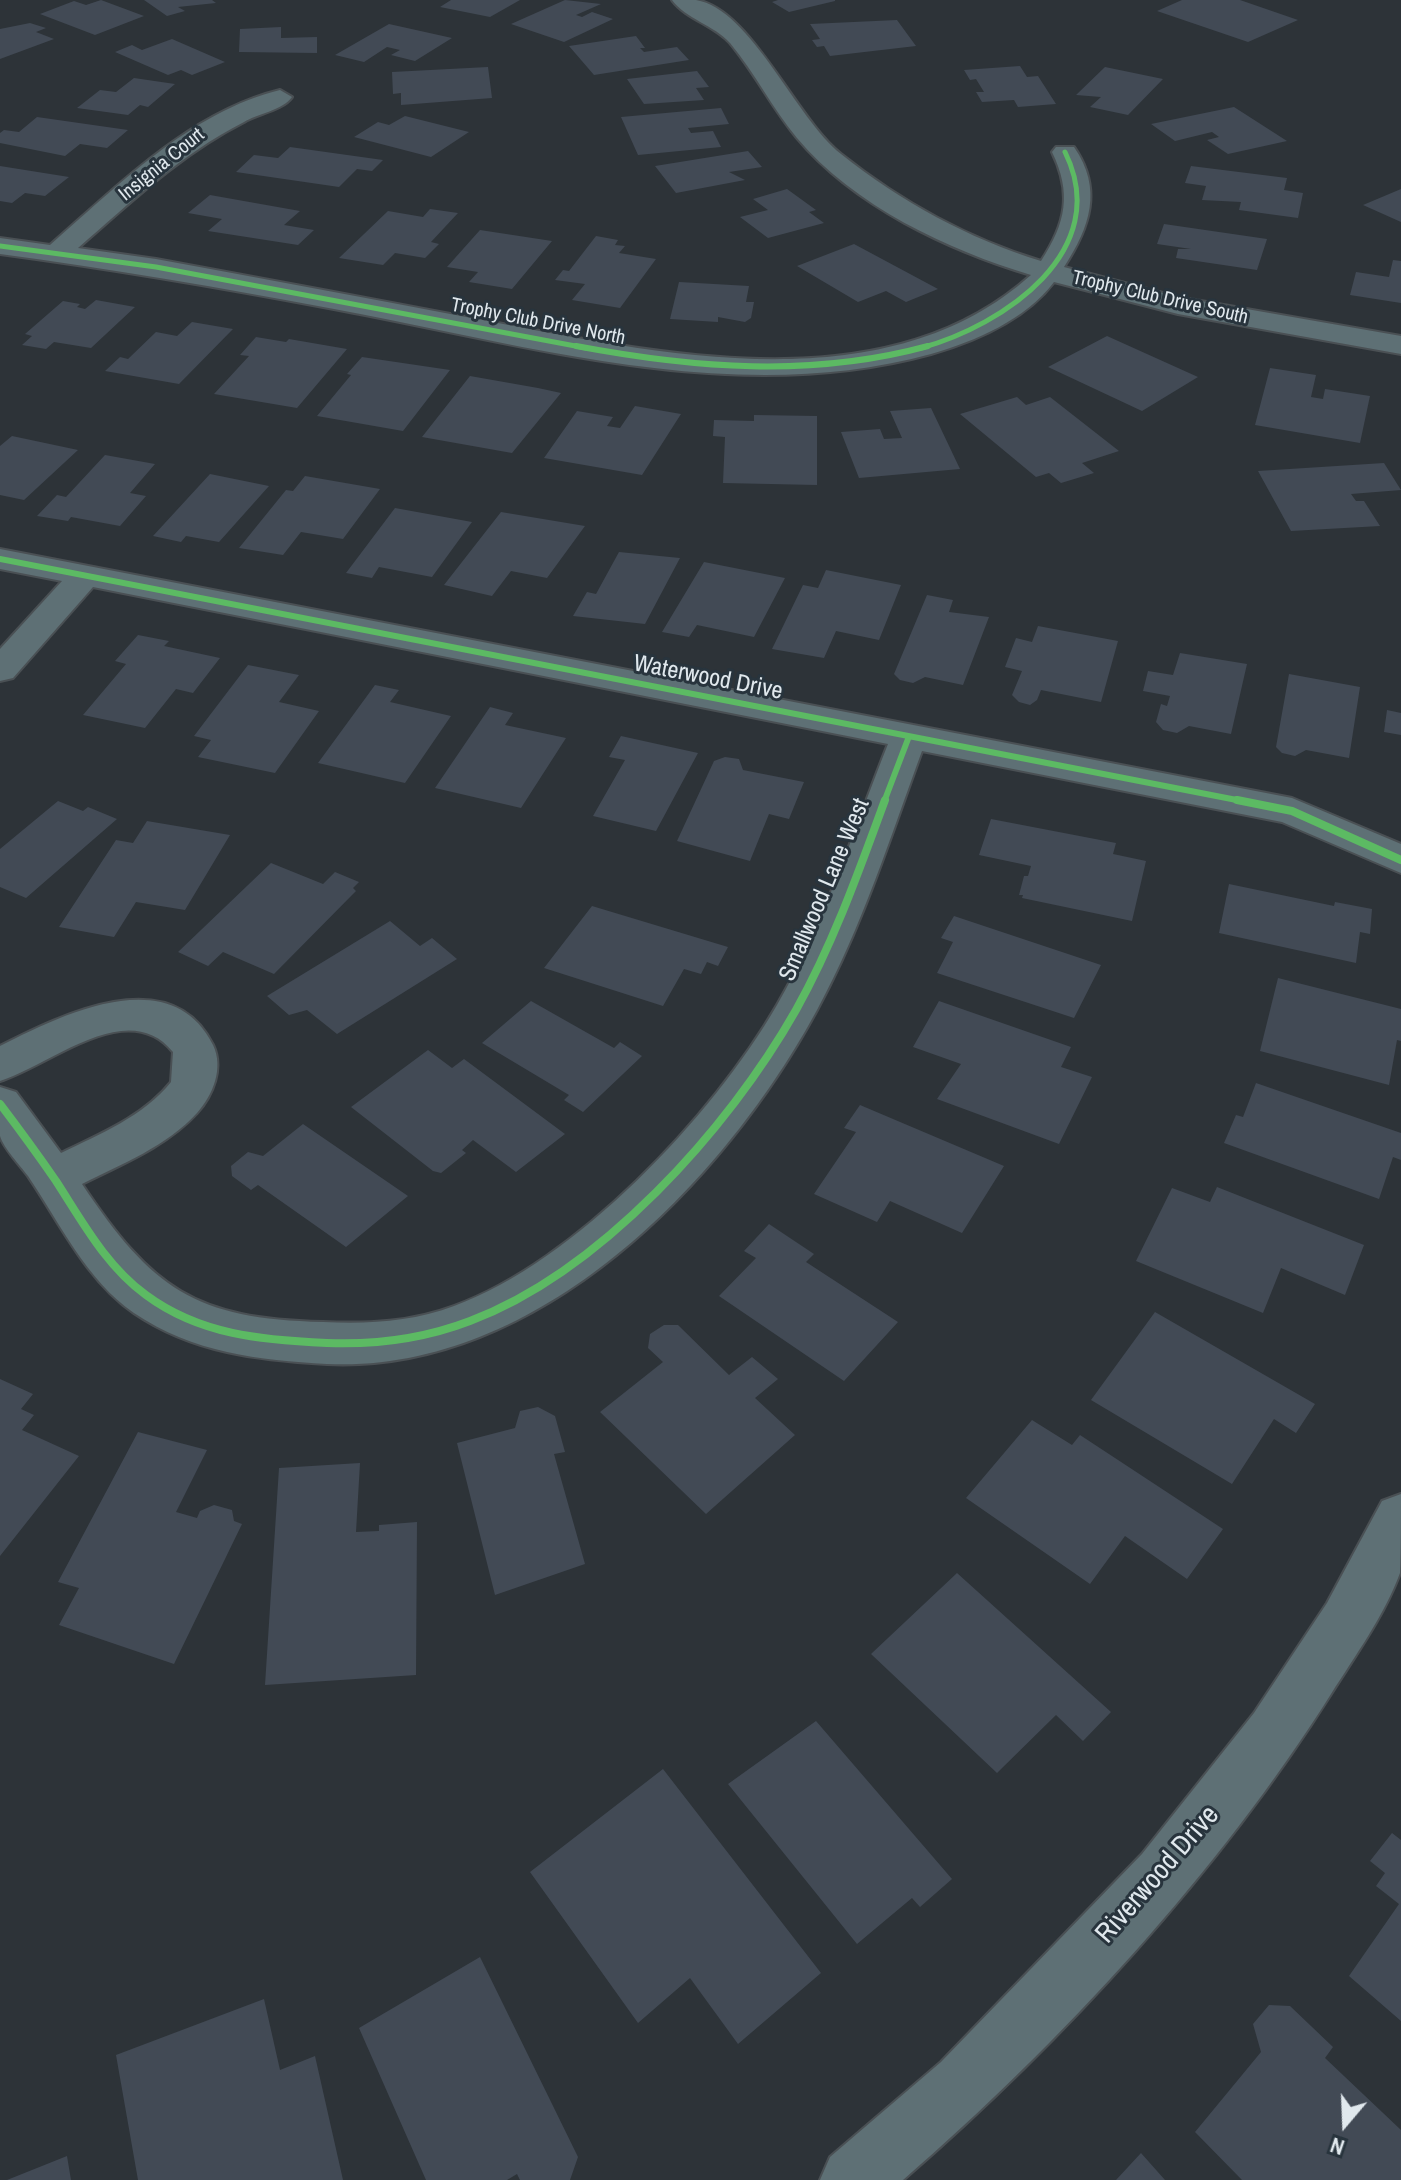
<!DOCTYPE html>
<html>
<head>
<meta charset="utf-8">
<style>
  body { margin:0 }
  #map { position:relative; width:1401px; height:2180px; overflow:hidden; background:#2d3338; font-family:"Archivo Narrow",sans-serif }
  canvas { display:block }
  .north { position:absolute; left:1305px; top:2084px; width:80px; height:80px; -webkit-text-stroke:6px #28343d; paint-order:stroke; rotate:199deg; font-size:22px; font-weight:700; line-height:32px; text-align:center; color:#e0e8ed }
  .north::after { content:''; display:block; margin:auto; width:28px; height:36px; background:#e0e8ed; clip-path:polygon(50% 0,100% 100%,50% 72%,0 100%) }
</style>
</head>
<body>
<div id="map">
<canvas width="1401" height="2180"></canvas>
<div class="north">N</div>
</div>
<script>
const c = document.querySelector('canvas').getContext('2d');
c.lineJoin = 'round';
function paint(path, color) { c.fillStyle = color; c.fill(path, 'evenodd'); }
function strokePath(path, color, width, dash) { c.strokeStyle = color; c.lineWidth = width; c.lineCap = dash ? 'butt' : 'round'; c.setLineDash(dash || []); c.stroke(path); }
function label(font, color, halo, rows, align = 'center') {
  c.font = font + ' "Archivo Narrow",sans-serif'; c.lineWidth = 6; c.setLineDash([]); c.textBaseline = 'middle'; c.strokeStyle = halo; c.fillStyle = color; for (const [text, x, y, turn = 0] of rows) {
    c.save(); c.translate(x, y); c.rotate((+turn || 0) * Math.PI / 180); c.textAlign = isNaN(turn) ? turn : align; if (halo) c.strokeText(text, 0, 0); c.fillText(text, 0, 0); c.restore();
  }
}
const building = new Path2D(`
  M101,0l43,16 -49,19 -55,-21 34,-13 12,4z
  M144,0h68l4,3 -38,4 7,4 -18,5z
  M451,0h69l-30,17 -50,-10z
  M565,0l36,4 -25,11 6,2 10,-5 21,7 -49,23 -53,-18z
  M778,0h57v1l-46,11 -17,-10z
  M1182,0h58l58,20 -50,22 -91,-31z
  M897,20l19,26 -86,10 -6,-10 -7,1 -5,-7 8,-1 -10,-15z
  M30,23l16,5 -10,4 18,7 -54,20v-30z
  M389,24l63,14 -37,23 -24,-6 9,-5 -13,-3 -23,15 -29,-7z
  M281,27v11l36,-1v16l-78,-1 1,-23z
  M636,36l9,12h-5l4,4 33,-5 12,13 -95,15 -25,-29z
  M172,39l53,23 -33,13 -11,-5 -13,5 -53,-23 17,-7 10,5z
  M1020,66l7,11 11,-1 18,28 -38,3 -4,-7 -32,2 -6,-10h8l-8,-13 -6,1 -6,-10z
  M488,67l4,31 -91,7v-12l-8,1 -1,-22z
  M1105,67l58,12 -35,36 -38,-8 11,-10 -25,-2z
  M697,71l12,16 -13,1 8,12 -60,4 -17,-25z
  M134,78l41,6 -27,23 -8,-2 -12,10 -51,-7 23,-18 16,2z
  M1234,107l53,34 -59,13 -21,-14 12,-3 -7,-5 -37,9 -24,-17z
  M721,108l8,16 -41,4 3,5 22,-2 8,16 -83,8 -17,-38z
  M405,116l64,16 -38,25 -77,-20 24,-15 11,3z
  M37,117l91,13 -21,18 -27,-4 -15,12 -65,-13v-10l4,-3 15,2z
  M290,147l93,13 -11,11 -15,-2 -18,18 -103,-15 18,-17 24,3z
  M748,151l14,16 -33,5 16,8 -69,13 -21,-27z
  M0,166l69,11 -24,19 -20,-3 -13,10 -12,-2z
  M1191,166l96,12 -3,12 19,3 -5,25 -59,-8 2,-8 -39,-2 4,-14 -21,-3z
  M787,189l29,21 -7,2 15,11 -56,15 -28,-21 28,-7 -15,-11z
  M1401,189v33l-38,-17z
  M210,195l90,16 -16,14 30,5 -16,15 -90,-14 14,-12 -34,-6z
  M430,209l28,4 -27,29 8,2 -14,14 -30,-5 -12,12 -44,-7 49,-47 35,6z
  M1164,224l103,15 -10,31 -81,-12 2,-9h13l-34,-5z
  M480,230l72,11 -40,48 -43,-7 9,-10 -31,-5z
  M596,236l22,4 -3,5 10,1 -6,7 37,6 -36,49 -48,-8 13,-16 -30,-4 8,-10 6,1z
  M854,244l84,45 -32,13 -20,-11 -28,11 -61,-36z
  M1393,260l8,1v42l-51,-8 6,-23 33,5z
  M679,282l70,4 -3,16h8l-3,16 -6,4 -27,-5v5l-48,-3z
  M96,300l39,7 -44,41 -37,-6 -8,7 -24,-4 10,-9 -7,-2 38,-33 17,3 -3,3 8,2z
  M192,322l41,7 -54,55 -74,-13 15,-14 8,2 28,-27 21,4z
  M1107,336l91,41 -56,34 -94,-44z
  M256,337l30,5 3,-3 58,10 -50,59 -83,-14 35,-38 -9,-1z
  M362,357l88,13 -47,61 -86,-15 34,-41 -4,-1z
  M1270,368l46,7 -5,22 12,2 2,-10 45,7 -10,47 -105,-18z
  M470,376l68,12 23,5 -49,60 -90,-16z
  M1017,397l9,8 24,-8 69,54 -37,12 12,10 -33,10 -12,-10 -13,4 -76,-63z
  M635,406l46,8 -39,61 -98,-17 33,-47 36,6 -6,9 13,2z
  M931,408l29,61 -101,9 -18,-46 39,-3 4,10 18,-1 -12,-27z
  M754,415l63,1v69l-94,-2 2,-46 -12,-1 1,-16 40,1z
  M12,436l66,14 -54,50 -24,-5v-49z
  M105,455l50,9 -25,29 16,3 -26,30 -49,-9 -3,4 -31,-5 20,-21 9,2z
  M1384,463l17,27 -50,4 5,7h8l16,25 -89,5 -33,-60z
  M210,474l59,12 -50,56 -33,-6 -5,6 -28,-6z
  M305,476l75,13 -37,50 -42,-7 -18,23 -44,-7 47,-58 7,1z
  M395,508l77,14 -40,55 -53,-10 -7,11 -26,-5z
  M501,512l84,14 -38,52 -36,-7 -19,25 -48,-11z
  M619,552l61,6 -35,66 -72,-8 14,-24 9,2z
  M704,562l81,16 -31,59 -57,-12 -8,12 -27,-5z
  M826,570l75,15 -22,55 -43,-9 -12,27 -52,-9 31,-64 15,3z
  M927,595l26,5 -4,12 40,5 -26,68 -38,-8 -12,6 -13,-3 -6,-6z
  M1038,626l80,15 -17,61 -60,-12 -4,10 -7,5 -11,-3 -7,-7 10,-24 -17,-4 11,-29 16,4z
  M138,635l31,6 -5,5 56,12 -27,35 -17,-4 -31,39 -62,-13 43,-51 -11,-3z
  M1180,653l67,11 -16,70 -42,-8 -12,7 -14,-3 -7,-8 5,-18 6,2 3,-10 -27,-5 5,-20 25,4z
  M248,665l51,10 -20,27 40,9 -44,62 -77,-16 13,-17 -17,-4z
  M1289,674l71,13 -11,71 -43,-8 -11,6 -13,-3 -6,-6z
  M375,685l24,5 -9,12 61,14 -46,67 -87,-20z
  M490,707l23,6 -8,12 61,13 -45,70 -86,-20z
  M1387,710l14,3v22l-17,-3z
  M621,736l77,17 -42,78 -63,-15 32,-56 -16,-3z
  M725,757l14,2 4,11 61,12 -15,37 -20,-5 -19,47 -73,-20 37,-80z
  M58,801l25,10 5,-4 29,12 -91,79 -26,-11v-38z
  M991,819l125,24 -3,11 33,7 -14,60 -110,-23 1,-3h-4l5,-19h4l3,-10 -52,-11z
  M147,821l83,14 -45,75 -49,-8 -22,35 -55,-10 57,-87 17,3z
  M271,863l52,21 12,-12 24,10 -6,6 3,3 -82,83 -51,-22 -15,14 -30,-14z
  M1229,884l105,22 1,-4 37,7 -2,25 -10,-2 -4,31 -137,-30z
  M592,906l136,41 -10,19 -11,-4 -6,12 -17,-5 -21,37 -119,-38z
  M954,916l147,49 -27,53 -137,-45 16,-31 -12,-4z
  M390,921l30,25 12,-8 25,21 -120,75 -30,-24 -18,5 -22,-19z
  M1278,978l123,31v32l-4,-1 -8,45 -129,-34z
  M531,1001l83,47 6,-6 22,14 -59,56 -19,-12 5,-5 -87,-52z
  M939,1001l132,46 -10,20 31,10 -33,67 -122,-45 24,-35 -48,-17z
  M428,1050l24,18 12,-9 101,75 -49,38 -43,-32 -11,10 4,3 -25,20 -8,-2 -82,-64z
  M1256,1083l145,50v27l-8,-3 -14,42 -155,-56 12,-28 7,2z
  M860,1105l144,61 -42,67 -72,-32 -13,21 -63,-28 42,-62 -12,-4z
  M303,1124l105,72 -62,51 -88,-62 -7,5 -19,-14 -1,-10 17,-14 15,4z
  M1217,1187l147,58 -19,50 -64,-27 -18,45 -127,-52 36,-73 38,14z
  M769,1224l45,30 -8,8 92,60 -54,59 -125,-85 37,-38 -12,-7z
  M1155,1312l160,92 -19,29 -22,-14 -42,65 -141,-84z
  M664,1325h14l51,50 23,-18 26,22 -23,19 40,37 -89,79 -106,-102 63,-50 -15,-14 2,-14z
  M0,1379l33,15 -12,15 13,6 -12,15 57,26 -79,100z
  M538,1407l17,9 10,36 -11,2 31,110 -90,31 -38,-152 58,-15 5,-17z
  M1032,1420l40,25 8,-10 143,94 -36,50 -62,-43 -35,48 -124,-86z
  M138,1432l69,18 -31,62 21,6 3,-7 14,-6 18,5 2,11 8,3 -68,140 -115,-39 20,-37 -21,-6z
  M360,1463l-4,69 23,-1v-6l38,-3 -1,153 -151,10 14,-217z
  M957,1573l154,139 -28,29 -27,-26 -59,58 -126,-119z
  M816,1721l136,158 -32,28 -8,-9 -55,46 -129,-160z
  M663,1769l158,204 -83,71 -48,-66 -52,45 -108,-151z
  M1392,1833l9,7v181l-52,-45 50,-72 -23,-18 9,-13 -15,-12z
  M480,1957l98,200 -8,23h-50l-3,-6 -10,6h-81l-67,-152z
  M264,1999l16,71 35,-14 28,124h-205l-22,-125z
  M1269,2005l21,1 43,41 -8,11 76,72v50h-159l-47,-48 66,-80 -8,-28z
  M1141,2153l24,27h-49z
  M67,2156l4,24h-64z`);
const street = new Path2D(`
  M672,0c8,0 17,0 24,0 55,9 100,119 145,154 59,47 128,85 200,107 25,-38 31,-68 11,-109l4,-5h18c29,42 16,80 -10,120l114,30 223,39v18l-223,-40 -124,-32c-29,38 -78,59 -123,72 -196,54 -403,-9 -597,-45 -111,-21 -222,-40 -334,-55v-16l50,7c68,-59 140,-133 230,-155l12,7c-9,13 -35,17 -48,25 -63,32 -113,80 -166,126l78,11c103,19 207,38 310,58 179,33 414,93 565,-42 -83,-25 -177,-69 -234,-137 -25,-30 -42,-65 -67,-95 -16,-18 -44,-24 -58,-43z
  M0,549l1292,249 109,46v29l-119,-51 -360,-71c-32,87 -60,176 -105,259 -93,172 -279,364 -490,354 -68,-4 -134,-11 -193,-51 -48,-33 -74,-90 -106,-137 -8,-11 -24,-27 -28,-40 0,-14 0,-34 0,-49l16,5 45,61c39,-19 83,-37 110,-71l2,-30c-45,-56 -122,13 -173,29v-35c61,-31 171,-86 213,-1 11,23 0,50 -16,68 -30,33 -75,51 -115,71 70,105 113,135 241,138 46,2 88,0 131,-16 121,-44 259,-190 323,-301 47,-81 76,-173 111,-261l-795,-157 -80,91 -13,3v-32l62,-68 -62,-12z
  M1401,1494c0,23 0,58 -1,79 -16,43 -45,83 -69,121 -112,178 -270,349 -428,486h-83l10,-23 111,-95 201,-208 112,-141 73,-110 55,-102z`);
const cyclewayFar2 = new Path2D(`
  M0,246l156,21 430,81
  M921,348c83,-23 193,-97 144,-196`);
const cyclewayFar1 = new Path2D(`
  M576,346c117,22 235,32 352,0
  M0,559l1247,243
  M884,802l24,-63`);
const cycleway = new Path2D(`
  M1237,800l55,11 109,49
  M0,1104c19,25 38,51 56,77 26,40 50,85 90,114 54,40 116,45 181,48 50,2 96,-4 143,-22 130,-49 258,-191 326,-311 37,-66 63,-139 89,-210`);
const farStreetnames = [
  ["Insignia Court",162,165,-39],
  ["Trophy Club Drive South",1160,298,13],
  ["Trophy Club Drive North",538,322,11]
];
const streetNames = [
  ["Waterwood Drive",708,678,11],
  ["Smallwood Lane West",825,890,-67]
];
const nearStreetnames = [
  ["Riverwood Drive",1158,1875,-49]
];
paint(building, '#424a55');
strokePath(street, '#4a5054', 4);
paint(street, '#5e7075');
strokePath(cyclewayFar2, '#5cba63', 5);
strokePath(cyclewayFar1, '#5cba63', 6);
strokePath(cycleway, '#5cba63', 8);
label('20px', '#e0e8ed', '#28343d', farStreetnames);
label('24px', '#e0e8ed', '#28343d', streetNames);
label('28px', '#e0e8ed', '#28343d', nearStreetnames);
</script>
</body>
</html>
